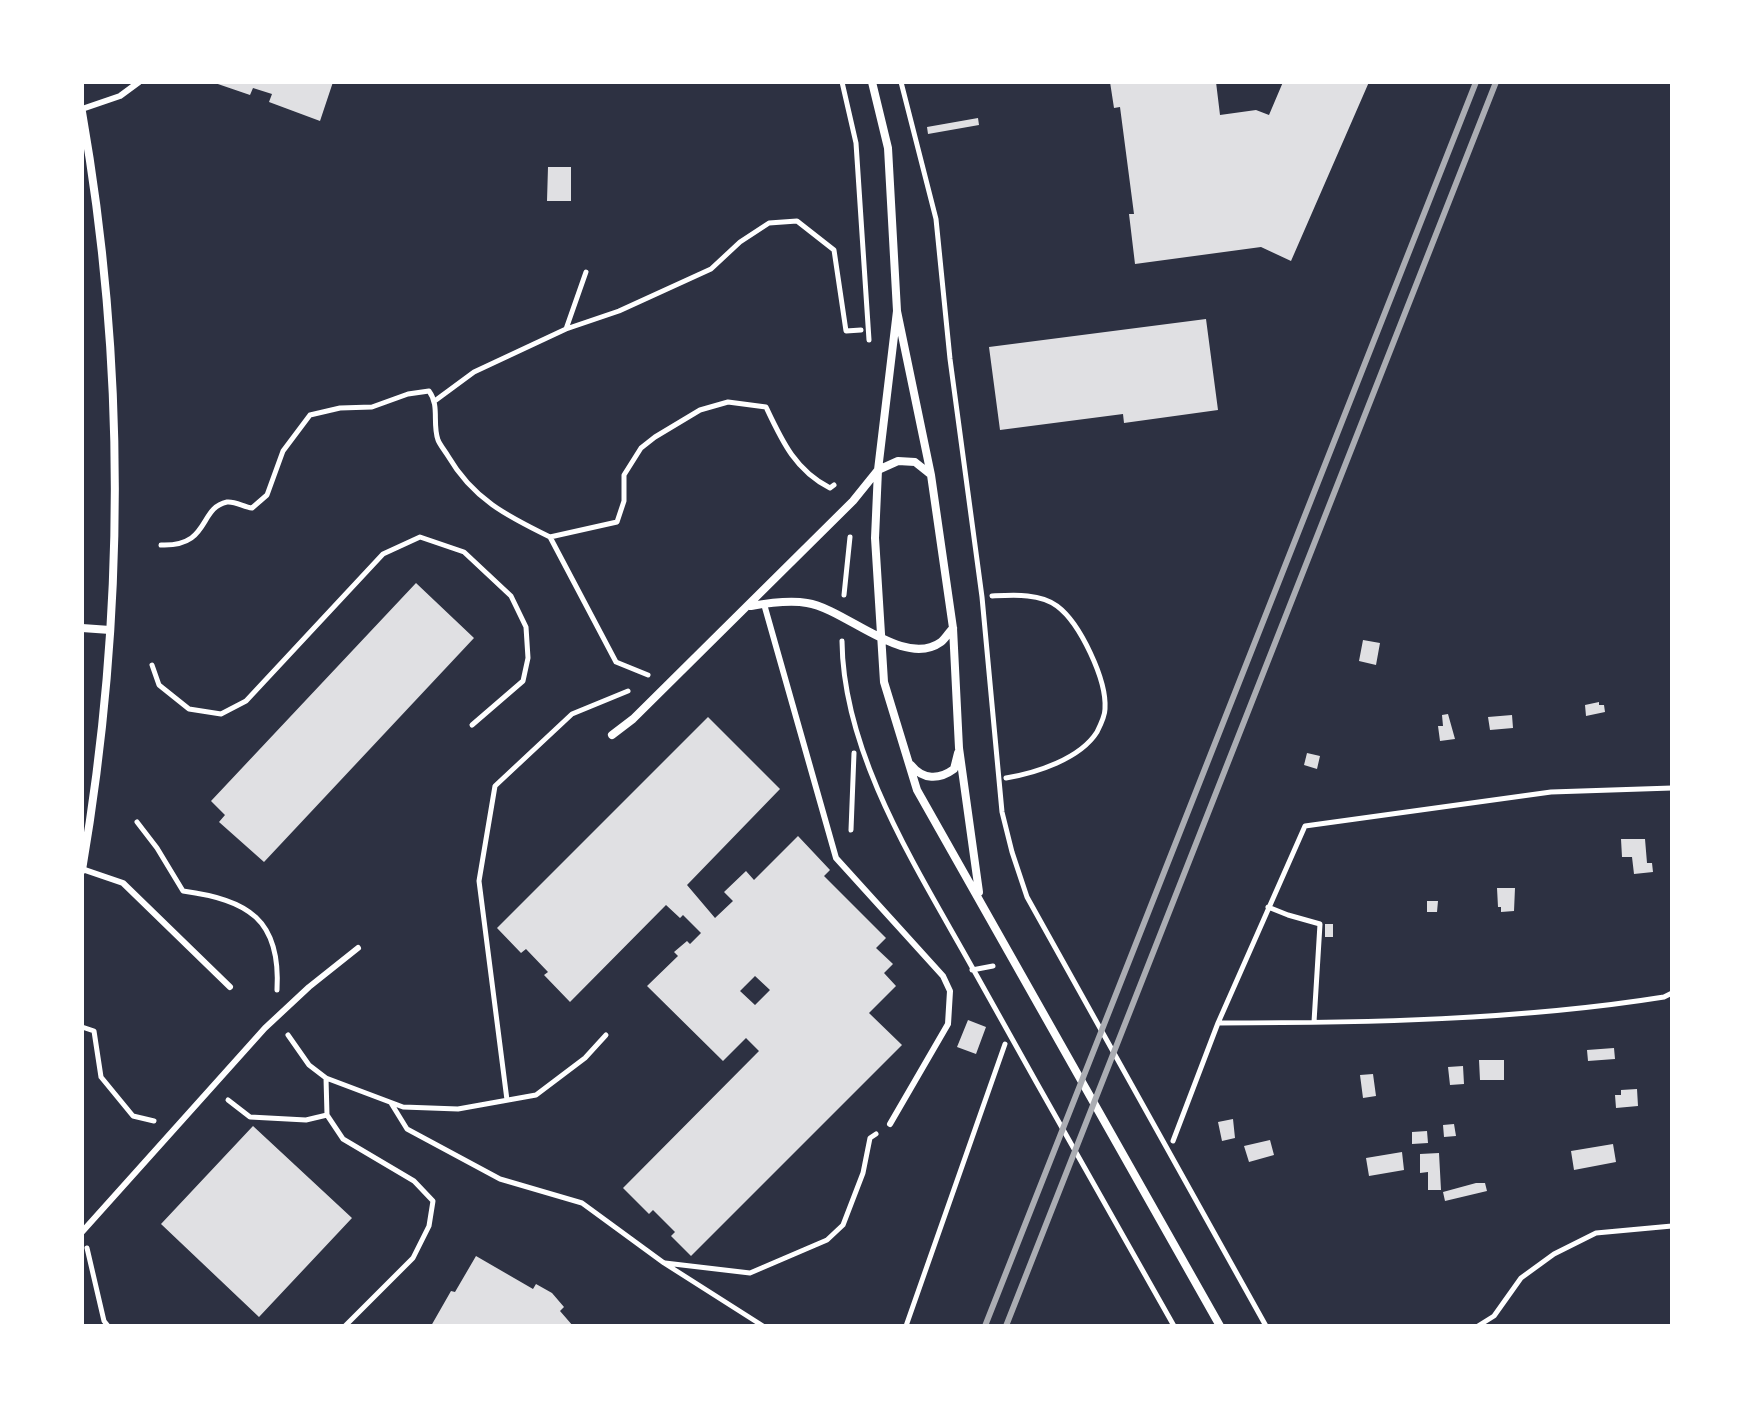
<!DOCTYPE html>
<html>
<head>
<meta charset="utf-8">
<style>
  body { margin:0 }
  #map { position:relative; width:1754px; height:1408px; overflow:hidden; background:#2d3142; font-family:"Nunito Sans",sans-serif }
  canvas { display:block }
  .frame { position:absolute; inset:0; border:84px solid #fff; pointer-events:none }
</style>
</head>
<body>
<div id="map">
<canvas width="1754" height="1408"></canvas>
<div class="frame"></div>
</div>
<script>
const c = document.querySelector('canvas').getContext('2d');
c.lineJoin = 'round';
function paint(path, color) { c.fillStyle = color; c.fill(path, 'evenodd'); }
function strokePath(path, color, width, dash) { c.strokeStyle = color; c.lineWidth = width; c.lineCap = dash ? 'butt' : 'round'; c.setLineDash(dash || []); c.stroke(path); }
const building = new Path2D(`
  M212,82h121l-13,39 -51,-19 3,-8 -19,-6 -3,7z
  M1110,82h106l4,33 36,-5 13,5 14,-33h86l-78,179 -30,-14 -126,17 -6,-50h5l-14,-107 -6,1z
  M978,118l1,7 -51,9 -1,-7z
  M548,167h23v34h-24z
  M1206,319l12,91 -94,13 -1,-9 -123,16 -11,-83z
  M416,583l58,55 -210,224 -45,-40 6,-7 -14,-14z
  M1363,640l17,3 -4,22 -17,-4z
  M1599,702v3h5l1,7 -19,4 -1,-11z
  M1448,714l7,25 -15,2 -2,-15h5l-1,-11z
  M1512,715l1,13 -23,2 -2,-13z
  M708,717l72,72 -93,96 28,33 18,-17 -9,-9 22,-21 8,9 44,-44 32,34 -6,6 62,62 -10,10 17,16 -9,9 12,13 -27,27 33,32 -211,211 -20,-20 4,-4 -22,-22 -4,4 -26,-26 136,-137 -13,-13 -23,23 -76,-75 31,-30 -4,-4 13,-11 3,3 11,-11 -18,-18 -3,3 -14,-13 -96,97 -26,-27 4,-3 -22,-23 -5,4 -24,-25zM755,976l15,14 -15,15 -15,-14z
  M1307,753l13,3 -3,13 -13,-4z
  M1621,839h24l2,24h5l1,9 -19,2 -2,-17h-10z
  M1497,888h18l-1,23 -13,1v-5h-3z
  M1427,901h11l-1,11h-10z
  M1325,924h8v13h-8z
  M968,1020l18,7 -10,27 -19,-7z
  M1614,1048l1,11 -27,2 -1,-11z
  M1479,1060h25v20h-24z
  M1463,1066l1,18 -14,1 -2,-18z
  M1373,1074l3,22 -13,2 -3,-23z
  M1637,1089l1,17 -22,2 -1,-13h6v-5z
  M1233,1119l2,19 -13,3 -4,-19z
  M1454,1124l2,12 -12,1 -1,-12z
  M253,1126l99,92 -93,99 -98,-93z
  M1427,1131l1,12 -16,1v-12z
  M1270,1140l4,15 -25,7 -5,-16z
  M1613,1144l3,18 -42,8 -3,-19z
  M1402,1152l2,18 -35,6 -3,-18z
  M1439,1153l2,37h-13v-18l-8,1v-19z
  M1476,1183h9l2,8 -42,10 -2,-9z
  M476,1256l57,33 3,-5 16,9 12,14 -4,4 13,15h-142l20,-35 4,1z`);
const path = new Path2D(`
  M842,82l14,61 13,197
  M901,82l35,137 14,140 32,238 20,215 10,40 15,45 239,429
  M566,329l53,-18 92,-42 29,-27 29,-19 28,-2 37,29 12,81 15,-1
  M436,400l38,-28 92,-43 20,-57
  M161,545c50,2 37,-37 66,-43 8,-1 17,5 25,6l15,-13 16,-44 27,-36 30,-7 32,-1 36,-13 21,-3c11,15 3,32 9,49 2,5 7,11 10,16 25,43 59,60 102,81
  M844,595l6,-58
  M992,596c21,-1 48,-3 65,10 23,17 50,74 48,103 0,6 -5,17 -8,23 -17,27 -61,41 -91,46
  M842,641c1,117 80,235 135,335 65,117 131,233 197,350
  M152,665l7,20 30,24 32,5 25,-13 137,-147 37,-17 44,15 47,44 15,31 2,31 -5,23 -51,44
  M648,675l-32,-13 -66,-125 67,-15 7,-21v-26l17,-27 14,-11 45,-27 28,-8 38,5c16,34 29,63 64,81l4,-3
  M137,822l20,26 26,43c65,9 98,28 94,99
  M851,830l3,-77
  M1268,907l20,8 32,9 -6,98
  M972,970l21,-4
  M1218,1023c146,0 302,-3 446,-26l8,-4
  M82,1027l12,4 7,46 32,39 21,5
  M288,1035l21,30 17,13 1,37 16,24 71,42 19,20 -4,25 -16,32 -68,68
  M326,1078l77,29 55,2 78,-14 49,-37 21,-23
  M228,1100l22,17 56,3 21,-5
  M507,1100l-28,-219 16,-95 77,-72 56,-23
  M391,1103l16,26 93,50 82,24 82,60 99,63
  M1173,1141l45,-118 87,-197 246,-34 121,-4
  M87,1248l17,73 4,5
  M665,1263l85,10 77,-33 16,-15 20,-52 7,-35 6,-4
  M906,1326l99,-282
  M1478,1326l16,-10 27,-38 33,-24 42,-21 76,-7`);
const service = new Path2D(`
  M82,109l38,-13 19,-14
  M764,604l72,254 107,118 7,15 -2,33 -58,100
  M82,869l41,14 107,104
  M82,1232l183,-204 44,-41 49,-39`);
const minor = new Path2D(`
  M872,82l16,66 9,163 34,164 22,153 6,120 20,144
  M82,112c44,251 43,507 0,758
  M897,311l-19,159 -3,68 9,144 33,108 303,536
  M751,606c17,-3 39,-6 56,-3 39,6 97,66 134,39 4,-3 8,-10 12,-14
  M82,628l28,2
  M612,735l21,-16 220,-218 25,-31 20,-9 17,1 15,12
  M911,765c12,15 28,15 43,4l4,-16`);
const rail = new Path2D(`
  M985,1326l491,-1244
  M1006,1326l490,-1244`);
paint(building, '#e0e0e3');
strokePath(path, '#fff', 5);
strokePath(service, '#fff', 6);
strokePath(minor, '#fff', 8);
strokePath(rail, '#abadb3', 6);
</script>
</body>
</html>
